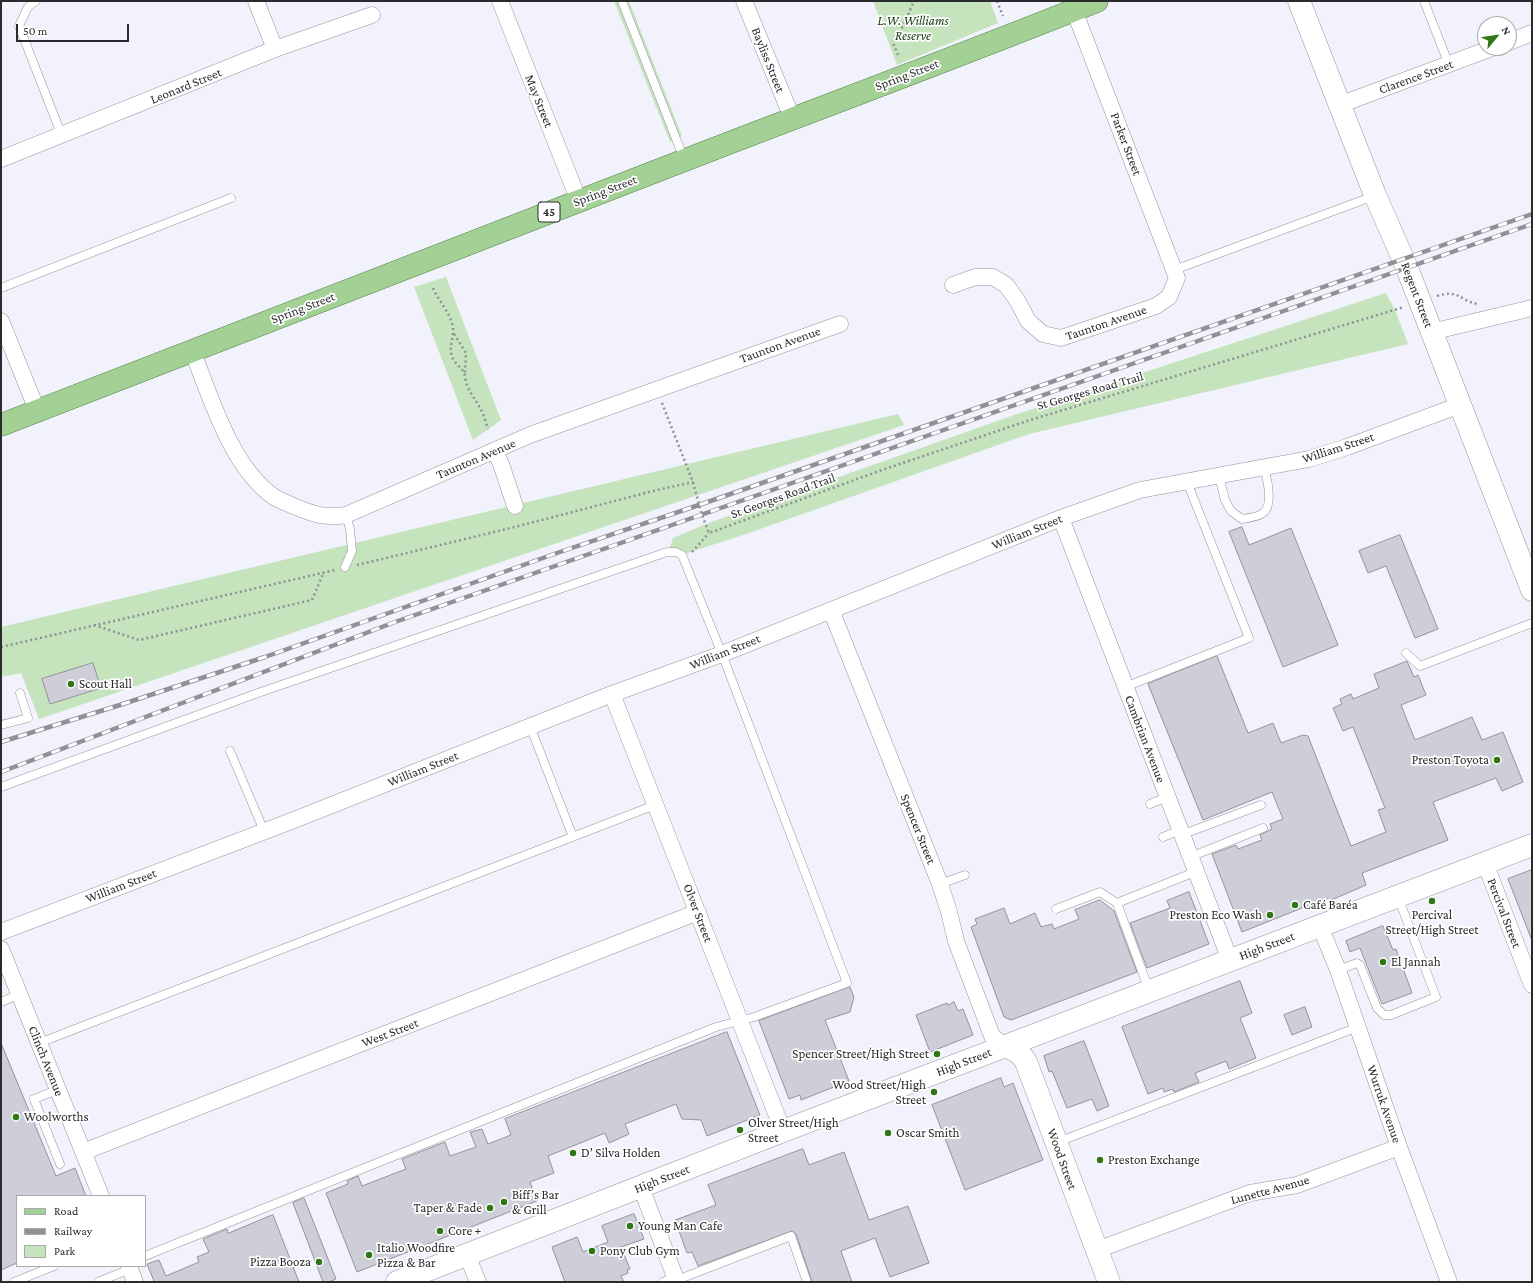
<!DOCTYPE html>
<html>
<head>
<meta charset="utf-8">
<style>
  body { margin:0 }
  #map { position:relative; width:1533px; height:1283px; overflow:hidden; background:#f1f2fb; font-family:"Crimson Pro",serif }
  canvas { display:block }
  .frame { position:absolute; inset:0; border:2px solid #2b2b2e; pointer-events:none }
  .legend { position:absolute; left:16px; top:1195px; width:130px; height:72px; box-sizing:border-box; background:#fff; border:1px solid #aaaaab; margin:0; padding:5px 7px; list-style:none; font-size:12px; color:#2b2b2e }
  .legend li { display:flex; align-items:center; gap:8px; height:20px }
  .legend b { width:20px; border:1px solid #aaaaab }
  .north { position:absolute; left:1477px; top:16px; width:40px; height:40px; box-sizing:border-box; background:#fff; border:1px solid #aaaaab; border-radius:50%; rotate:61deg; font-size:11px; font-weight:700; line-height:16px; text-align:center; color:#2b2b2e }
  .north::after { content:''; display:block; margin:auto; width:14px; height:18px; background:#307617; clip-path:polygon(50% 0,100% 100%,50% 72%,0 100%) }
  .scale { position:absolute; left:16px; top:24px; width:113px; height:18px; box-sizing:border-box; border:2px solid #2b2b2e; border-top:0; padding-left:5px; font-size:12px; line-height:14px; white-space:nowrap; color:#2b2b2e; -webkit-text-stroke:3px #fff; paint-order:stroke }
</style>
</head>
<body>
<div id="map">
<canvas width="1533" height="1283"></canvas>
<div class="frame"></div>
<ul class="legend">
<li><b style="height:5px;background:#a3d195"></b>Road</li>
<li><b style="height:5px;background:#909197"></b>Railway</li>
<li><b style="height:11px;background:#c5e3bd"></b>Park</li>
</ul>
<div class="north">N</div>
<div class="scale">50 m</div>
</div>
<script>
const c = document.querySelector('canvas').getContext('2d');
c.lineJoin = 'round';
function paint(path, color) { c.fillStyle = color; c.fill(path, 'evenodd'); }
function strokePath(path, color, width, dash) { c.strokeStyle = color; c.lineWidth = width; c.lineCap = dash ? 'butt' : 'round'; c.setLineDash(dash || []); c.stroke(path); }
function label(font, color, halo, rows, align = 'center') {
  c.font = font + ' "Crimson Pro",serif'; c.lineWidth = 3.5; c.setLineDash([]); c.textBaseline = 'middle'; c.strokeStyle = halo; c.fillStyle = color; for (const [text, x, y, turn = 0] of rows) {
    c.save(); c.translate(x, y); c.rotate((+turn || 0) * Math.PI / 180); c.textAlign = isNaN(turn) ? turn : align; if (halo) c.strokeText(text, 0, 0); c.fillText(text, 0, 0); c.restore();
  }
}
const green = new Path2D(`
  M614,1h15l53,135 -12,6z
  M873,1h117l8,22 -101,42z
  M446,277l55,143 -28,20 -59,-153z
  M1386,293l9,17 13,34 -379,90 -283,100 -68,22 -10,-2 5,-16 33,-14 311,-110z
  M898,414l6,11 -865,294 -18,-46 -20,4v-50z`);
const building = new Path2D(`
  M1242,527l7,18 42,-17 47,117 -55,22 -54,-135z
  M1400,535l38,94 -23,9 -29,-72 -18,7 -9,-22z
  M1217,656l31,77 25,-10 8,20 22,-8 5,1 43,110 35,-14 -8,-22 7,-2 -32,-81 -10,4 -10,-23 9,-4 -2,-5 11,-5 2,5 26,-11 -5,-14 33,-13 7,16 4,-2 8,20 -25,10 14,35 57,-23 10,23 21,-8 20,50 -21,9 -6,-13 -63,24 15,38 -86,33 4,12 -37,16 -2,-3 -85,34 -30,-78 24,-9 2,4 24,-9 -2,-5 12,-6 -2,-5 13,-5 -11,-27 -69,28 -55,-136z
  M93,663l8,25 -51,16 -8,-25z
  M1532,870v68h-1l-23,-59z
  M1189,892l20,52 -62,24 -17,-45 40,-15 -3,-7z
  M1100,900l14,11 23,61 -126,48 -7,-3 -33,-90 6,-3 -2,-5 29,-11 6,16 25,-11 6,14 11,-3 2,5 25,-10 -4,-9z
  M1383,926l10,24 3,-1 16,44 -30,11 -22,-56 -10,4 -4,-11z
  M1240,981l12,32 -12,5 16,40 -27,11 -3,-8 -31,12 4,9 -25,10 -1,-3 -9,3 -1,-4 -15,6 -26,-67z
  M850,987l4,10 -4,15 -25,8 24,61 -48,19 -1,-5 -11,4 -30,-78z
  M954,1002l4,9 5,-2 10,26 -43,17 -14,-37 31,-12 1,2z
  M1305,1007l7,20 -20,8 -8,-20z
  M727,1032l33,83 -53,21 -6,-16 -19,-1 -6,-15 -51,20 4,10 -20,9 -4,-10 -57,23 6,17 -24,9 7,19 -180,71 -31,-79 22,-9 -1,-3 11,-5 4,10 44,-17 -4,-10 43,-17 5,14 26,-9 -6,-15 12,-3 6,15 23,-9 -6,-16z
  M1084,1041l25,65 -12,5 -5,-12 -25,9 -15,-37 -3,1 -5,-16z
  M1,1043l55,133 19,-8 11,28h-69v67l-16,7z
  M1001,1078l3,9 9,-4 30,77 -78,30 -33,-85z
  M803,1149l6,16 35,-13 25,68 39,-14 21,57 -39,14 -15,-39 -34,13 11,31h-40l-16,-48 -4,-3 -94,35 -6,-14 -5,1 -12,-33 41,-15 -8,-20z
  M304,1198l32,81 -7,3h-6l-30,-79z
  M634,1214l10,25 -23,8 9,22 -3,1 1,3 -7,3 3,6h-59l-13,-35 25,-10 6,15 25,-10 -6,-16z
  M273,1215l26,67h-147l2,-1 -7,-17 12,-4 7,16 33,-14 -2,-5 12,-5 -6,-13 24,-10 1,4z`);
const path = new Path2D(`
  M997,1l6,15
  M898,55l-5,-12 11,-19 10,-23
  M433,288c5,12 15,22 19,35 4,12 -4,21 0,33 2,7 9,11 12,17 2,4 1,9 3,12 4,10 11,18 15,27 3,5 4,12 6,17
  M1437,296c22,-7 22,4 40,8
  M454,334l12,19 -1,20
  M662,403l31,79 9,33 7,18 173,-63 145,-49 377,-114
  M692,552l17,-19
  M357,565l154,-37 142,-37 40,-9
  M94,625l45,15 173,-40 12,-28
  M1,647l334,-77`);
const lane = new Path2D(`
  M36,1l-8,6 -9,19 43,110
  M622,1l62,158
  M1424,1l25,64
  M1174,270l200,-74
  M1,288l230,-90
  M1219,476l6,24 6,11 11,8c7,-1 16,-2 21,-6 11,-8 4,-35 1,-46
  M345,567l7,-16 -2,-22 -4,-14
  M1406,653l14,13 112,-43
  M1125,687l124,-49 -62,-156
  M1,725l27,-7 -8,-25
  M530,726l43,111
  M230,751l34,80
  M1,787l257,-94 409,-141h9l6,3 40,99 125,329 -93,34 -38,10 -571,229
  M1150,804l17,-7
  M1181,835l80,-30
  M1163,837l17,-7
  M1190,857l73,-29
  M940,884l25,-9
  M1117,903l78,-31
  M1056,909l44,-17 17,11 32,87
  M1338,970l19,-7 3,2 17,43 7,7h7l45,-18 -38,-100
  M1,1002l19,-8
  M39,1043l616,-238
  M57,1090l-23,9 26,65
  M1058,1142l300,-115
  M677,1280l114,-44 16,46
  M14,1282l40,-16
  M98,1282l32,-13
  M663,1282l12,-5`);
const street = new Path2D(`
  M256,1l19,48
  M500,1l79,200
  M744,1l49,119
  M1509,42l23,-9
  M1339,105l153,-57
  M1,159l274,-110 97,-34
  M953,285l22,-8h18l13,8 11,15 11,21 15,13 18,4 95,-32 13,-9 8,-19 -103,-268
  M1,321l36,89
  M1431,332l101,-24
  M192,350c19,48 39,117 82,147 7,4 15,7 22,10 19,8 30,11 50,8l184,-80 310,-111
  M495,451l6,13 14,42
  M1061,518l169,442
  M831,610l109,274 9,28 7,29 36,95 5,4 8,6
  M612,694l171,437
  M1485,863l47,122
  M1320,926l18,44 61,177 50,135
  M1,932l293,-112 318,-126 110,-40 339,-136 79,-28 169,-31 38,-12 113,-42
  M1,949l100,247
  M83,1152l615,-240
  M641,1187l36,95
  M1097,1250l153,-57 47,-8 102,-38
  M467,1255l11,27
  M129,1266l6,16`);
const secondary = new Path2D(`
  M1299,1l76,194 32,73 125,322
  M1005,1046c10,4 16,7 21,16l83,220
  M397,1282l386,-151 749,-286`);
const primary = new Path2D(`
  M1,425l684,-265c137,-53 275,-104 412,-159`);
const rail = new Path2D(`
  M1,742l119,-37 145,-48 292,-104 142,-48 833,-291
  M1,772l394,-150 1137,-398`);
const markers = [
  [71,684,4,"#307617"],
  [1497,760,4,"#307617"],
  [1432,901,4,"#307617"],
  [1295,905,4,"#307617"],
  [1270,915,4,"#307617"],
  [1383,962,4,"#307617"],
  [937,1054,4,"#307617"],
  [934,1092,4,"#307617"],
  [16,1117,4,"#307617"],
  [740,1130,4,"#307617"],
  [888,1133,4,"#307617"],
  [573,1153,4,"#307617"],
  [1100,1160,4,"#307617"],
  [504,1202,4,"#307617"],
  [490,1208,4,"#307617"],
  [630,1226,4,"#307617"],
  [440,1231,4,"#307617"],
  [592,1251,4,"#307617"],
  [369,1255,4,"#307617"],
  [319,1262,4,"#307617"]
];
const shields = [
  [549,212,22]
];
const shieldNames = [
  ["45",549,212]
];
const parkNames = [
  ["L.W. Williams",913,21],
  ["Reserve",913,36]
];
const streetNames = [
  ["Bayliss Street",768,60,68],
  ["Spring Street",907,75,-21],
  ["Clarence Street",1416,77,-20],
  ["Leonard Street",186,86,-22],
  ["May Street",539,101,68],
  ["Parker Street",1126,144,69],
  ["Spring Street",605,191,-21],
  ["Regent Street",1417,295,69],
  ["Spring Street",303,308,-21],
  ["Taunton Avenue",1106,323,-19],
  ["Taunton Avenue",780,345,-20],
  ["St Georges Road Trail",1090,391,-16],
  ["William Street",1338,448,-18],
  ["Taunton Avenue",476,459,-23],
  ["St Georges Road Trail",783,496,-20],
  ["William Street",1027,532,-22],
  ["William Street",725,652,-22],
  ["Cambrian Avenue",1145,739,69],
  ["William Street",423,769,-22],
  ["Spencer Street",918,829,68],
  ["William Street",121,886,-21],
  ["Olver Street",698,913,69],
  ["Percival Street",1504,913,69],
  ["High Street",1267,946,-21],
  ["West Street",390,1033,-21],
  ["Clinch Avenue",46,1061,68],
  ["High Street",964,1062,-21],
  ["Wurruk Avenue",1384,1104,71],
  ["Wood Street",1062,1159,70],
  ["High Street",662,1179,-21],
  ["Lunette Avenue",1270,1190,-15]
];
const poiNames = [
  ["Scout Hall",79,684],
  ["Preston Toyota",1489,760,"right"],
  ["Café Baréa",1303,905],
  ["Preston Eco Wash",1262,915,"right"],
  ["Percival",1432,915,"center"],
  ["Street/High Street",1432,930,"center"],
  ["El Jannah",1391,962],
  ["Spencer Street/High Street",929,1054,"right"],
  ["Wood Street/High",926,1085,"right"],
  ["Street",926,1100,"right"],
  ["Woolworths",24,1117],
  ["Olver Street/High",748,1123],
  ["Street",748,1138],
  ["Oscar Smith",896,1133],
  ["D’ Silva Holden",581,1153],
  ["Preston Exchange",1108,1160],
  ["Biff’s Bar",512,1195],
  ["& Grill",512,1210],
  ["Taper & Fade",482,1208,"right"],
  ["Young Man Cafe",638,1226],
  ["Core +",448,1231],
  ["Italio Woodfire",377,1248],
  ["Pizza & Bar",377,1263],
  ["Pony Club Gym",600,1251],
  ["Pizza Booza",311,1262,"right"]
];
paint(green, '#c5e3bd');
paint(building, '#cdced7');
strokePath(building, '#92939b', 1);
strokePath(lane, '#94949d', 9);
strokePath(street, '#94949d', 17);
strokePath(secondary, '#94949d', 23);
strokePath(primary, '#518343', 23);
strokePath(path, '#8f9096', 2.5, [2, 3]);
strokePath(lane, '#fff', 8);
strokePath(street, '#fff', 16);
strokePath(secondary, '#fff', 22);
strokePath(primary, '#a3d195', 22);
strokePath(rail, '#909197', 4.5);
strokePath(rail, '#fff', 3, [9]);
for (const [x, y, r, color] of markers) { const dot = new Path2D(); dot.arc(x, y, r, 0, 2 * Math.PI); c.fillStyle = color; c.fill(dot); strokePath(dot, '#fff', 1.5); }
for (const [x, y, w] of shields) { const box = new Path2D(); box.roundRect(x - w / 2, y - 10, w, 20, 3); c.fillStyle = '#fff'; c.fill(box); strokePath(box, '#2b2b2e', 1); }
label('bold 12px', '#2b2b2e', null, shieldNames);
label('italic 13px', '#133408', '#fff', parkNames);
label('13px', '#2b2b2e', '#fff', streetNames);
label('13px', '#2b2b2e', '#fff', poiNames, 'left');
</script>
</body>
</html>
